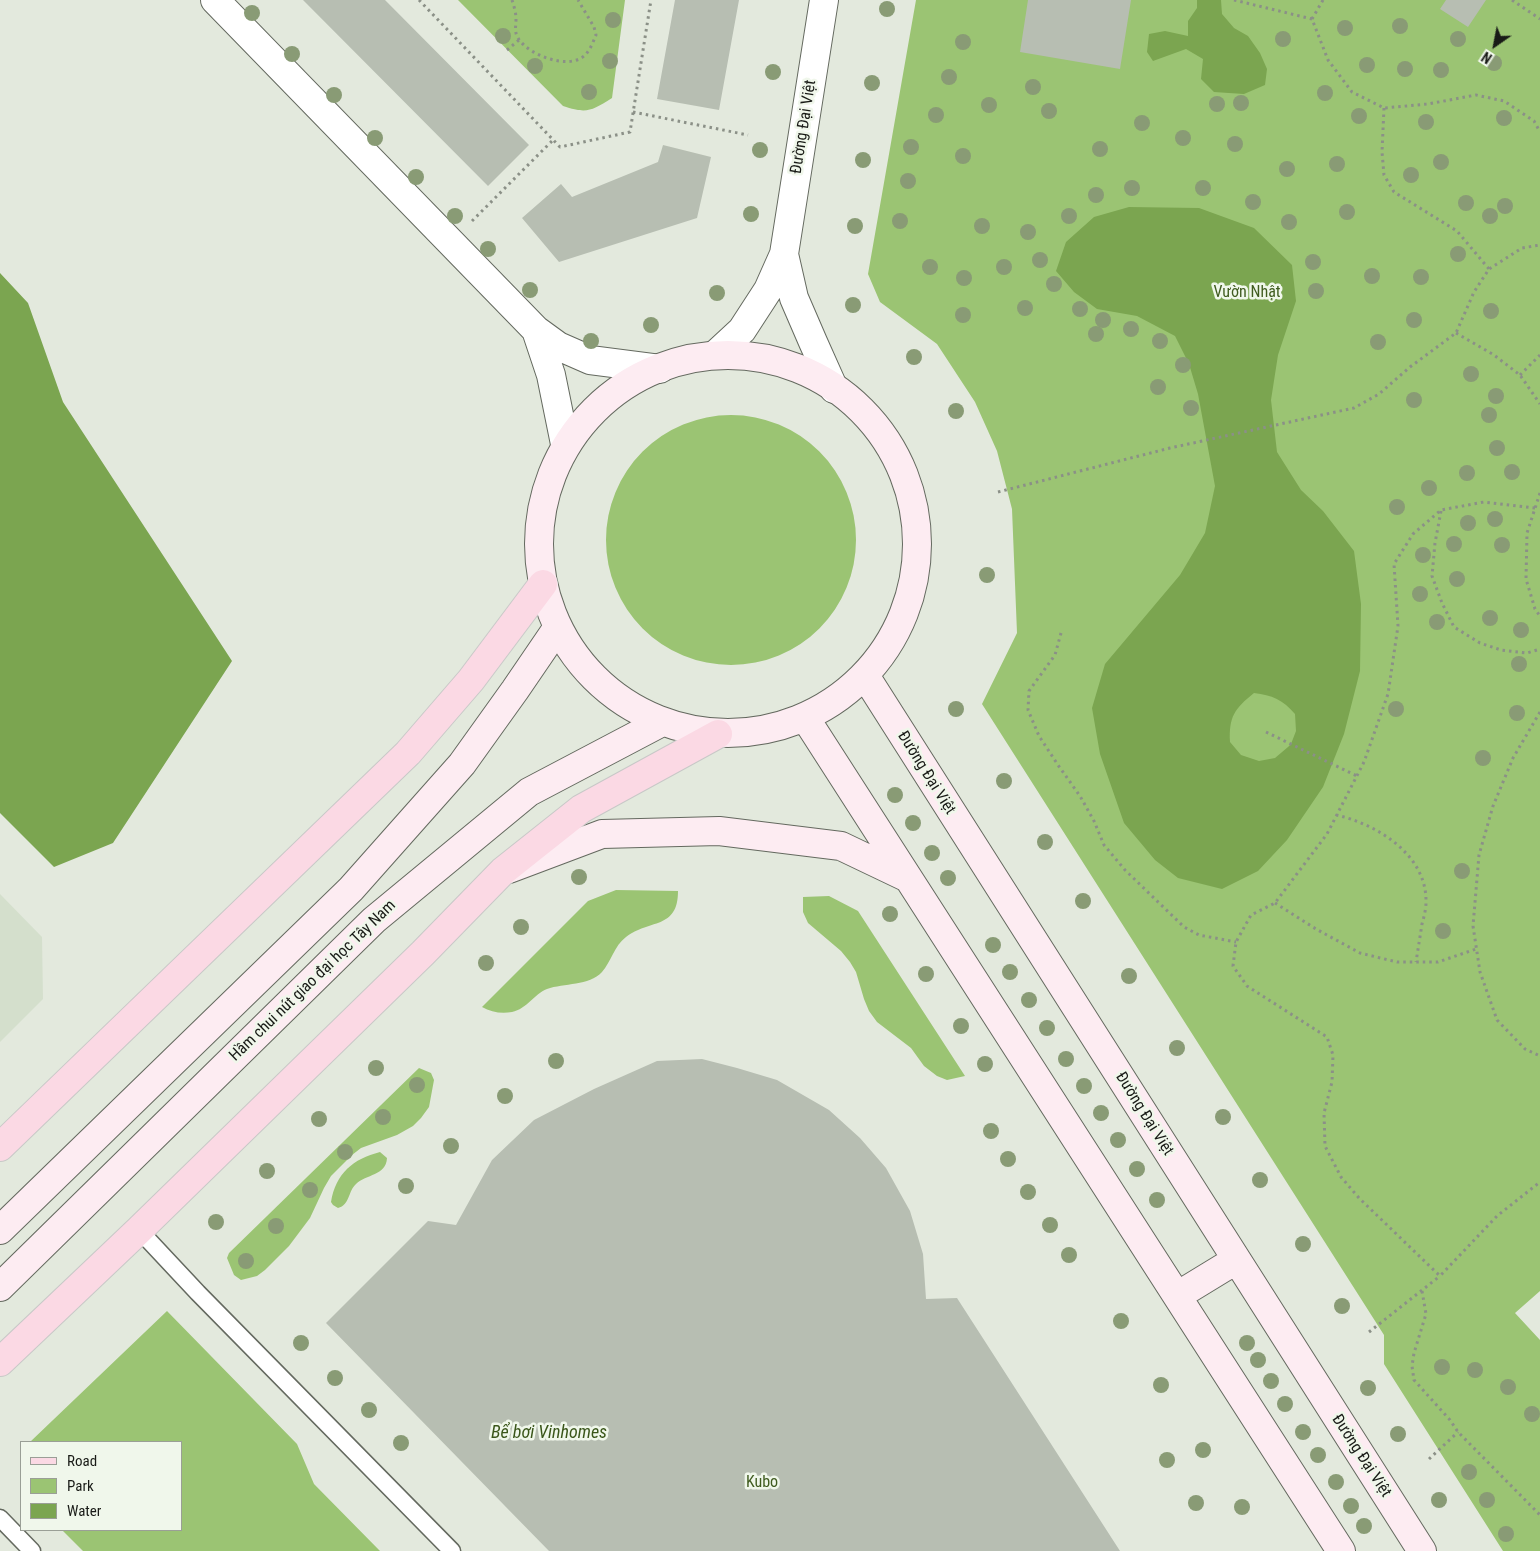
<!DOCTYPE html>
<html>
<head>
<meta charset="utf-8">
<style>
  body { margin:0 }
  #map { position:relative; width:1540px; height:1551px; overflow:hidden; background:#e3e9dd; font-family:"Roboto Condensed",sans-serif }
  canvas { display:block }
  .legend { position:absolute; left:20px; top:1441px; width:162px; height:90px; box-sizing:border-box; background:#f0f7eb; border:1px solid #9a9f96; margin:0; padding:6px 9px; list-style:none; font-size:15px; color:#191b17 }
  .legend li { display:flex; align-items:center; gap:10px; height:25px }
  .legend b { width:25px; border:1px solid #9a9f96 }
  .north { position:absolute; left:1470px; top:20px; width:50px; height:50px; -webkit-text-stroke:4px #f0f7eb; paint-order:stroke; rotate:213deg; font-size:14px; font-weight:700; line-height:20px; text-align:center; color:#191b17 }
  .north::after { content:''; display:block; margin:auto; width:18px; height:22px; background:#191b17; clip-path:polygon(50% 0,100% 100%,50% 72%,0 100%) }
</style>
</head>
<body>
<div id="map">
<canvas width="1540" height="1551"></canvas>
<ul class="legend">
<li><b style="height:6px;background:#fbd9e4"></b>Road</li>
<li><b style="height:14px;background:#9bc473"></b>Park</li>
<li><b style="height:14px;background:#7ba550"></b>Water</li>
</ul>
<div class="north">N</div>
</div>
<script>
const c = document.querySelector('canvas').getContext('2d');
c.lineJoin = 'round';
function paint(path, color) { c.fillStyle = color; c.fill(path, 'evenodd'); }
function strokePath(path, color, width, dash) { c.strokeStyle = color; c.lineWidth = width; c.lineCap = dash ? 'butt' : 'round'; c.setLineDash(dash || []); c.stroke(path); }
function label(font, color, halo, rows, align = 'center') {
  c.font = font + ' "Roboto Condensed",sans-serif'; c.lineWidth = 5; c.setLineDash([]); c.textBaseline = 'middle'; c.strokeStyle = halo; c.fillStyle = color; for (const [text, x, y, turn = 0] of rows) {
    c.save(); c.translate(x, y); c.rotate((+turn || 0) * Math.PI / 180); c.textAlign = isNaN(turn) ? turn : align; if (halo) c.strokeText(text, 0, 0); c.fillText(text, 0, 0); c.restore();
  }
}
const built = new Path2D(`
  M0,894l42,43 1,62 -43,43z`);
const green = new Path2D(`
  M458,0h167l-13,98c-21,13 -25,16 -49,8z
  M916,0h624v1291l-25,22 25,27v211h-37l-119,-187v-29l-402,-631 35,-71 -5,-124 -15,-58 -22,-49 -38,-58 -57,-42 -12,-28z
  M606 540a125 125 0 1 1 250 0a125 125 0 1 1-250 0Z
  M616,890l62,1c0,39 -29,28 -52,46 -12,9 -15,25 -24,35 -13,14 -38,11 -55,17 -13,5 -20,20 -35,23 -11,2 -21,0 -30,-5l106,-106z
  M829,896l29,15 107,165 -18,4 -10,-4 -13,-10 -13,-18 -34,-26 -8,-11 -5,-12 -8,-27 -6,-10 -9,-11 -33,-28 -5,-11v-15z
  M419,1068l12,5 3,7 -5,27 -8,11 -8,8 -16,9 -36,13 -9,7 -21,21 -7,12 -14,30 -21,28 -24,24 -8,6 -16,4 -7,-5 -7,-17 2,-5z
  M380,1152l7,6c-1,18 -21,16 -31,26 -8,7 -6,21 -18,24l-5,-3 -2,-3c5,-29 22,-43 49,-50z
  M167,1311l130,133 17,40 66,67h-297l-21,-21h119v-88h-151z`);
const water = new Path2D(`
  M1197,0h24l1,14 12,14 14,8 12,17 7,16 -2,16 -21,9 -30,-2 -13,-13 2,-20 -17,-10 -33,12 -6,-9 2,-18 16,-3 23,5v-15l9,-13z
  M1129,207l70,1 55,20 38,37 4,36 -18,54 -7,45 6,52 24,38 22,21 31,40 7,53 -1,67 -16,63 -21,53 -36,53 -29,31 -36,18 -44,-11 -23,-18 -31,-37 -24,-69 -8,-46 13,-44 75,-89 25,-42 10,-47 -17,-92 -9,-30 -14,-28 -38,-20 -40,-7 -23,-17 -18,-21 10,-29 28,-25zM1254,693c18,2 29,7 41,21l1,17 -5,13 -3,3 -13,11 -16,3 -18,-6 -11,-13c-1,-25 4,-33 24,-49z
  M0,273l28,30 35,99 169,259 -119,182 -59,24 -54,-54z`);
const building = new Path2D(`
  M303,0h82l144,145 -41,41z
  M675,0h64l-20,110 -62,-11z
  M1028,0h103l-11,69 -100,-17z
  M1446,0h40l-18,27 -28,-18z
  M663,145l48,12 -14,61 -138,44 -37,-44 39,-34 11,13 86,-35z
  M702,1059l35,9 40,12 52,30 31,28 26,30 24,43 13,43 3,45 31,-1 163,253h-571l-223,-228 102,-102 28,4 36,-65 42,-40 60,-31 63,-28z`);
const path = new Path2D(`
  M419,0l141,147 70,-15 21,-132
  M512,0c2,6 4,13 4,19 0,8 -2,12 2,19 10,17 50,32 66,18 6,-5 9,-14 12,-21l-2,-8 -16,-27
  M1234,0l78,19
  M1323,0l-11,19 16,41 24,32 32,16 44,-4 48,-9 28,6 30,20 6,11
  M1512,0l28,19
  M507,50l12,-10
  M1384,108l-2,44 2,23 10,17 63,39 32,38
  M633,112l115,23
  M472,221l81,-81
  M1456,333l38,22 26,20 20,29
  M1520,375l20,-20
  M998,492l172,-44 184,-40 25,-14 31,-27 46,-34 18,-41 15,-23 33,-21 18,-3
  M1540,493l-13,40 -1,46 9,30 5,7
  M1535,508l-51,-6 -43,8 -28,24 -19,30 4,62 -10,68 -24,68 -37,72 -52,69 -24,12 -15,27 -3,24 14,20 80,51 6,18 -1,27 -8,31 1,33 16,31 18,21 81,78 57,-60 43,-34
  M1441,511l-6,32 -3,33 10,27 12,24 26,16 21,7 26,3 13,-4
  M1061,633l-6,22 -26,36 -1,19 11,26 19,29 22,31 14,25 10,24 21,25 59,57 15,8 37,7
  M1540,712l-27,46 -20,48 -14,49 -6,71 7,46 17,48 28,29 15,7
  M1266,732l91,44
  M1336,815c41,9 91,40 90,87 0,7 -2,15 -4,22 -2,13 -4,25 -6,38
  M1275,903l41,26 44,24 37,9h41l38,-13
  M1422,1291l4,23 -12,39 -2,13 2,14 36,40 8,12 82,83
  M1369,1332l71,-56
  M1429,1459l29,-27`);
const lane = new Path2D(`
  M139,1230l59,63 254,258
  M0,1518l32,33`);
const street = new Path2D(`
  M215,0l321,330 22,16 32,14 70,9
  M784,254l10,44 19,44 21,47
  M536,330l15,45 14,69
  M715,355l27,-25 26,-40 16,-36 40,-254`);
const secondary = new Path2D(`
  M539 544a189 189 0 1 1 378 0a189 189 0 1 1-378 0Z
  M866,677l556,874
  M806,719l535,832
  M509,869l93,-35 117,-3 122,15 67,32
  M0,1230l351,-341 111,-125 53,-74 43,-63
  M0,1287l374,-367 155,-128 133,-70
  M1177,1296l59,-36`);
const primary = new Path2D(`
  M0,1147l408,-394 63,-73 72,-96
  M0,1362l139,-132 284,-277 80,-82 78,-62 137,-75`);
const trees = [
  [887,9],
  [252,13],
  [613,20],
  [1400,26],
  [1345,28],
  [503,36],
  [1283,39],
  [1458,39],
  [963,42],
  [292,54],
  [610,61],
  [1494,63],
  [1367,65],
  [535,66],
  [1405,69],
  [1441,70],
  [773,72],
  [949,77],
  [872,83],
  [1033,87],
  [589,92],
  [1325,93],
  [334,95],
  [1241,103],
  [1217,104],
  [989,105],
  [1049,111],
  [936,115],
  [1359,116],
  [1504,118],
  [1426,122],
  [1142,123],
  [375,138],
  [1183,138],
  [1235,144],
  [911,147],
  [1100,149],
  [760,150],
  [963,156],
  [863,160],
  [1441,162],
  [1337,164],
  [1287,169],
  [1411,175],
  [416,177],
  [908,181],
  [1132,188],
  [1203,188],
  [1096,195],
  [1253,202],
  [1466,203],
  [1505,206],
  [1347,212],
  [751,214],
  [455,216],
  [1069,216],
  [1490,216],
  [900,221],
  [1289,222],
  [855,226],
  [982,226],
  [1028,232],
  [488,249],
  [1458,254],
  [1040,260],
  [1313,262],
  [930,267],
  [1004,267],
  [1372,276],
  [1421,277],
  [964,278],
  [1054,284],
  [530,290],
  [1316,291],
  [717,293],
  [853,305],
  [1025,308],
  [1080,309],
  [1491,311],
  [963,315],
  [1103,320],
  [1414,320],
  [651,325],
  [1131,329],
  [1096,334],
  [591,341],
  [1160,341],
  [1378,342],
  [914,357],
  [1183,365],
  [1471,374],
  [1158,387],
  [1496,396],
  [1414,400],
  [1191,408],
  [956,411],
  [1489,415],
  [1497,448],
  [1512,472],
  [1467,473],
  [1429,488],
  [1397,507],
  [1495,519],
  [1468,523],
  [1454,544],
  [1502,545],
  [1423,555],
  [987,575],
  [1457,579],
  [1420,594],
  [1490,618],
  [1437,622],
  [1521,630],
  [1519,664],
  [956,709],
  [1396,709],
  [1517,713],
  [1483,758],
  [1004,781],
  [895,795],
  [913,823],
  [1045,842],
  [932,853],
  [1462,871],
  [579,877],
  [948,878],
  [1083,901],
  [890,914],
  [521,927],
  [1443,931],
  [993,945],
  [486,963],
  [1010,972],
  [926,974],
  [1129,976],
  [1029,1000],
  [961,1026],
  [1047,1028],
  [1177,1048],
  [1066,1059],
  [556,1061],
  [985,1064],
  [376,1068],
  [417,1085],
  [1084,1086],
  [505,1096],
  [1101,1113],
  [383,1117],
  [1223,1117],
  [319,1119],
  [991,1131],
  [1118,1140],
  [451,1146],
  [345,1152],
  [1008,1159],
  [1137,1169],
  [267,1171],
  [1260,1180],
  [406,1186],
  [310,1190],
  [1028,1192],
  [1157,1200],
  [216,1222],
  [1050,1225],
  [276,1226],
  [1303,1244],
  [1069,1255],
  [246,1261],
  [1342,1306],
  [1121,1321],
  [301,1343],
  [1247,1343],
  [1258,1360],
  [1442,1367],
  [1475,1370],
  [335,1378],
  [1271,1381],
  [1161,1385],
  [1508,1387],
  [1368,1388],
  [1285,1404],
  [369,1410],
  [1532,1414],
  [1303,1432],
  [1398,1434],
  [401,1443],
  [1203,1450],
  [1318,1455],
  [1167,1460],
  [1469,1472],
  [1336,1482],
  [1439,1500],
  [1487,1500],
  [1196,1503],
  [1351,1506],
  [1242,1507],
  [1364,1526],
  [1506,1534]
];
const streetNames = [
  ["Đường Đại Việt",804,127,-81],
  ["Đường Đại Việt",926,773,58],
  ["Hầm chui nút giao đại học Tây Nam",313,981,-44],
  ["Đường Đại Việt",1144,1114,58],
  ["Đường Đại Việt",1361,1456,57]
];
const parkNames = [
  ["Vườn Nhật",1247,293],
  ["Kubo",762,1483]
];
const waterNames = [
  ["Bể bơi Vinhomes",549,1433]
];
paint(built, '#d4dfcc');
paint(green, '#9bc473');
paint(water, '#7ba550');
paint(building, '#b7beb2');
strokePath(lane, '#64695f', 19);
strokePath(street, '#64695f', 30);
strokePath(secondary, '#64695f', 30);
strokePath(primary, '#c8c8c7', 30);
strokePath(path, '#8b9087', 3, [2.5, 4]);
strokePath(lane, '#fff', 16);
strokePath(street, '#fff', 28);
strokePath(secondary, '#fdecf2', 28);
strokePath(primary, '#fbd9e4', 28);
c.fillStyle = '#899b75';
for (const [x, y] of trees) { c.beginPath(); c.arc(x, y, 8, 0, 2 * Math.PI); c.fill(); }
label('16px', '#191b17', '#f0f7eb', streetNames);
label('16px', '#405c20', '#f0f7eb', parkNames);
label('italic 18px', '#3a561a', '#f0f7eb', waterNames);
</script>
</body>
</html>
